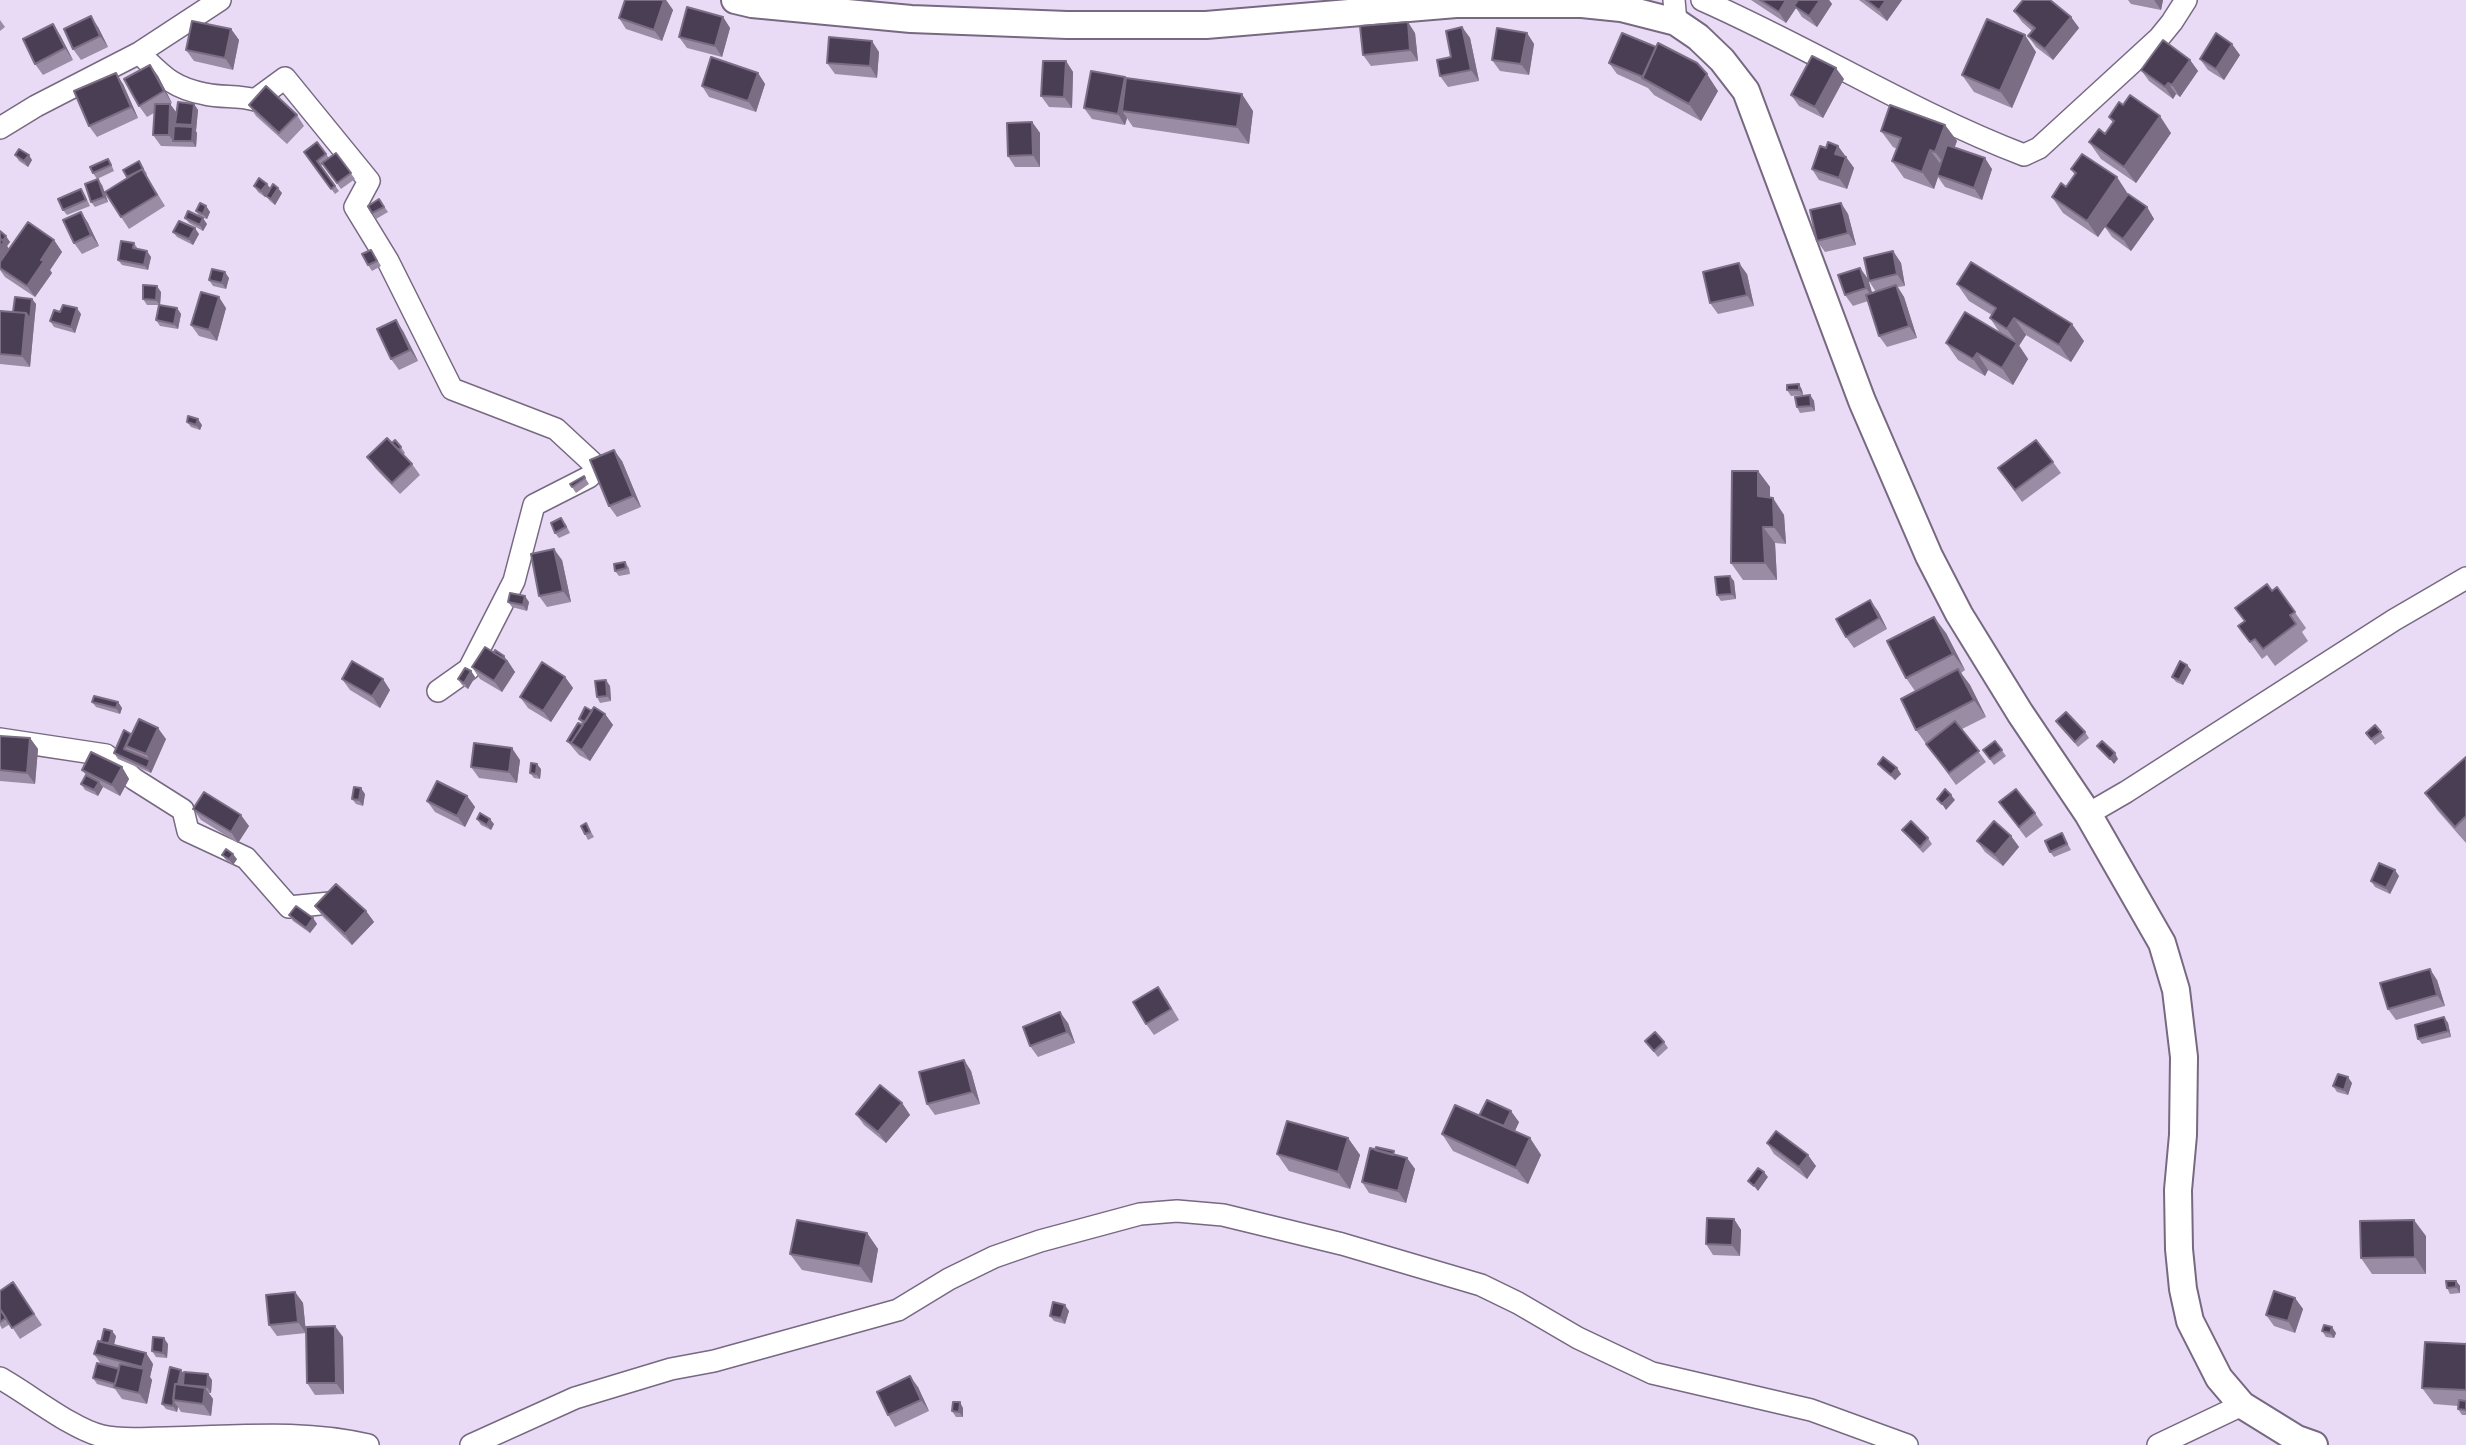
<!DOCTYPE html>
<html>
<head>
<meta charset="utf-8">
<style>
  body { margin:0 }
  canvas { display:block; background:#e9daf5 }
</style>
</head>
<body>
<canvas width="2466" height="1445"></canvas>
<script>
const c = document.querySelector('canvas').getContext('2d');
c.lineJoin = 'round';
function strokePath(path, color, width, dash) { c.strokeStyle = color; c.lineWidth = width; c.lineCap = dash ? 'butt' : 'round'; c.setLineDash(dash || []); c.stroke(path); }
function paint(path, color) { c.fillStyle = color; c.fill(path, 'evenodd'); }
const minor = new Path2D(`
  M1674,0l2,22
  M1702,0c109,48 210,112 322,155l15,-7 120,-110 13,-16 14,-22
  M139,53c23,22 33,35 66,41 17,4 33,1 50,6l30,-22 84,103 -14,26 33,54 64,128 104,40 41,38 -8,10 -55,28 -20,76 -45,88 -31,22
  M0,128l36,-22 103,-53 81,-53
  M0,739l106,16 28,24 49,31 5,21 58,27 43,49 41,-4
  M2088,814l38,-22 268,-172 72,-42
  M0,1378c29,16 72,51 102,58 20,5 44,2 64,2 68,-1 135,-9 202,7
  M471,1445l104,-47 96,-29 43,-8 184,-51 51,-31 45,-22 46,-16 100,-27 37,-3 46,4 119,29 139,41 37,18 60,35 74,35 159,37 96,35
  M2158,1445l84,-40`);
const major = new Path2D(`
  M735,0l17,4 159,15 156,6h139l250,-21h126l39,4 55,14 22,15 24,23 24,31 116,310 67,155 30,58 61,99 68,101 74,129 14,47 8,67 -1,78 -5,55 1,59 4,40 7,32 29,57 23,27 55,34 17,6`);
const wall = new Path2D(`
  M625,0h41l7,10 -11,31 -36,-12 -7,-11z
  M1751,0h78l3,4 -15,23 -15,-10 -6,-9 -10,15z
  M1859,0h43l-15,21z
  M2128,0h35l-2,10 -30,-6z
  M2014,11l57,6 8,11 -26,32 -17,-13 -8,-11 4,-5 -10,-9z
  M723,17l7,11 -8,29 -35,-9 -8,-11z
  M0,20l5,7 -5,4z
  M98,27l10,20 -27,13 -8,-11z
  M1462,27l8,11 9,43 -31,6 -8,-11 11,-19z
  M231,29l8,11 -6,30 -39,-9 -8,-11z
  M1415,33l3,28 -47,5 -8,-11z
  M1527,33l7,11 -5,31 -29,-4 -8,-11z
  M60,35l13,25 -30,15 -8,-11z
  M879,52l-2,26 -42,-4 -8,-11z
  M2036,52l-24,56 -38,-16 -12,-17z
  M2240,55l-16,25 -16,-10 -8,-11z
  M2190,60l8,11 -18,26 -4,-3 -3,5 -24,-18 -8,-11z
  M1066,61l7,11 -1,36 -23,-1 -8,-11z
  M1609,63l109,28 -17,30 -47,-26 -6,-7 -31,-14z
  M150,65l8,11 14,27 -2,1 7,9 17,-9 4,6 -2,21 1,2 -1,14 -35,-1 -8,-11 1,-22 -7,4 -8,-11z
  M758,73l7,11 -9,28 -47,-15 -7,-11z
  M1126,79l127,32 -4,33 -116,-17 -6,-9 -2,7 -33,-6 -8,-11z
  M1844,79l-21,39 -24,-12 -8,-11z
  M123,84l15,34 -41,19 -8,-11z
  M249,105l48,10 7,11 -17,18 -31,-28z
  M2109,117l62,16 -35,50 -35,-24 -12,-17 16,-8 8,-11z
  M1032,122l8,11v34h-25l-7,-11z
  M1945,125l12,16 -3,7 38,21 -10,31 -37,-13 -7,-10 -4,12 -30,-11 -12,-17 5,-12 -4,-2 -12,-16z
  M317,142l12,16 7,-5 19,26 -14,10 -18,-25 -2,2 18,25 -4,3 -31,-42z
  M1838,146l16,22 -7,21 -28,-9 -7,-11 14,-21z
  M15,155l17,5 -4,7 -9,-6z
  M139,161l8,13 -1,1 19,31 -36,23 -8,-12 6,-39z
  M111,164l3,7 -17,8 -4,-6z
  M2071,169l57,25 19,13 7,12 -23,32 -19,-14 -7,-10 -7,10 -35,-24 -11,-16 14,-10 9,-12z
  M102,185l6,17 -13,5 -4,-5z
  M254,186l16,3 12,4 -7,12 -5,-4 -4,-5 -1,1 -7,-5z
  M81,189l4,6 5,11 -23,9 -4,-5z
  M379,199l9,13 -12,7 -8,-13z
  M1841,203l7,11 8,31 -31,7 -8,-11z
  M206,206l4,6 -3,7 -7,-2 -4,-6z
  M81,212l7,11 11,23 -17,8 -8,-11z
  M185,218l22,6 -4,7 -14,-8z
  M0,231l10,11 -3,4 2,3 45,-9 8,12 -12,18 2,3 -17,24 -30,-20 -5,-7z
  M173,232l26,2 -6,11 -16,-8z
  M134,243l4,6 13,8 -3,13 -26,-5 -4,-5z
  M1893,251l8,12 4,23 -7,1 6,10 13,41 -30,9 -8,-11 -11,-35 -15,5 -8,-11 15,-27 8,11 4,14 4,-1 -7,-11z
  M375,256l6,10 -9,5 -4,-6z
  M1747,274l7,32 -36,8 -8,-11z
  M229,278l-3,11 -13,-3 -4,-6z
  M1957,284l127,57 -13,21 -45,-27 -7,10 9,14 -15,26 -25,-15 -3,6 -27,-16 -12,-17 54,-10 -10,-15 2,-3 -23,-14z
  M161,292l-1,13 17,3 4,6 -3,15 -18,-3 -4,-6 3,-15h-12l-4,-6z
  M32,299l4,5 -6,63 -30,-3v-53l13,1z
  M226,308l-9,33 -18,-5 -8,-11z
  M81,314l-6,19 -21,-6 -4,-6z
  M403,331l15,30 -19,9 -8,-11z
  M1799,384l3,6 1,5 -12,1 -4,-6z
  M1810,395l4,6 1,10 -15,2 -3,-6z
  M187,422l15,3 -2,5 -9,-3z
  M392,443l9,4 4,6 -2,2 9,9 8,11 -20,19 -25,-26 -8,-11z
  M622,461l19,46 -24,10 -8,-11z
  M2053,462l8,11 -39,29 -24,-34z
  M1758,471l12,16v11l14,17 2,29 -11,-1 2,37h-34l-12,-17z
  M584,476l5,8 -13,9 -6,-9z
  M565,523l5,10 -11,5 -4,-5z
  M562,560l9,42 -24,5 -8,-11z
  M625,562l4,6 1,6 -11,2 -4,-5z
  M1734,581l2,18 -15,2 -4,-6z
  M2277,587l29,41 -4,4 6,9 -33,25 -8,-11 -5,4 -24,-33 7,-5 27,-30z
  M508,602h21l-2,9 -15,-4z
  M1878,611l9,18 -33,19 -8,-11z
  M1946,633l19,37 -4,3 9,12 16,32 -24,12 24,33 -30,23 -40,-55 -1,-39 -9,-13z
  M494,653l14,8 7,11 -13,20 -22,-13 -8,-12z
  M2187,665l4,5 -8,15 -7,-3 -4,-5z
  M471,671l4,6 -7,12 -6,-4 -4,-6z
  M565,677l8,11 -22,34 -23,-14 -8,-11z
  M342,679l48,11 -10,18 -30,-18z
  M610,686l1,15 -11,2 -3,-6z
  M92,702h26l4,6 -2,6 -24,-7z
  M592,711l13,3 8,11 -23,36 -11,-6 -12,-14 16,-16 -4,-6z
  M2056,721l29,11 4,6 -11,9z
  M2375,725l10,13 -10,7 -9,-12z
  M131,734l35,5 -15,34 -33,-14 -4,-6z
  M0,736l30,2 8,11 -3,35 -35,-3z
  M1995,741l11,15 -12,9 -11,-15z
  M2466,757v86l-29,-33 -12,-17z
  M520,760l-3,23 -38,-5 -8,-11z
  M1878,764l19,4 4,6 -6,6 -13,-11z
  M122,767l7,12 -9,17 -17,-9 -5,9 -13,-6 -4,-6 5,-9 -4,-5z
  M541,769l-1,10 -6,-1 -4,-5z
  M365,794l-2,12 -7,-2 -4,-5z
  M467,796l8,11 -10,20 -30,-15 -8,-11z
  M1999,802l36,11 8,12 -17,13z
  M193,809l56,17 -11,17 -37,-23z
  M477,819l17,5 -3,6 -10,-5z
  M586,823l8,14 -6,3 -3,-6z
  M1902,830l26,8 4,6 -9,9 -17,-18z
  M2062,833l9,17 -17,7 -4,-5z
  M2011,836l8,11 -16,19 -18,-14 -8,-11z
  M222,855l15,4 -4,6 -7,-5z
  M2399,876l-9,18 -15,-7 -4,-6z
  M315,906l51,5 8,11 -22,23 -29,-28z
  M289,915l24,3 4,6 -7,9 -17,-12z
  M2437,980l8,26 -49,14 -8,-11z
  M1166,998l13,22 -25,15 -8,-11z
  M2444,1017l4,6 3,14 -29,7 -4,-5z
  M1068,1023l7,20 -37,14 -8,-11z
  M1645,1041l19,1 4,6 -10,9z
  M964,1060l7,11 9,33 -45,11 -8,-11z
  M2352,1083l-4,12 -11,-3 -4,-6z
  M902,1103l8,12 -24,28 -22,-18 -8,-11z
  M1479,1116l40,6 -4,9 15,7 11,17 -13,29 -75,-33 -11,-17z
  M1348,1138l12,17 -10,34 -61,-18 -12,-17z
  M1767,1143l49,23 -9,13 -33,-25z
  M1397,1156l10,2 8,11 -9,34 -37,-10 -7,-11z
  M1734,1219l7,11 -1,26 -27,-1 -7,-11z
  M867,1233l11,16 -6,34 -70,-13 -12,-16z
  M2426,1236v38h-54l-11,-16z
  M2456,1281l4,5v7l-10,1 -3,-6z
  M13,1282l29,43 -22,14 -10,-15 -8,5 -2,-4v-34z
  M295,1292l8,11 3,30 -29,3 -8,-11z
  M2295,1298l8,11 -8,24 -21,-7 -8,-11z
  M1069,1311l-4,13 -11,-3 -4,-5z
  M2322,1331l14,2 -2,5 -8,-1z
  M116,1336l-2,9 32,8 7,11 -3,13 2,3 -5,24 -25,-5 -7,-10 -18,-5 -4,-6 8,-14 -7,-10 7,-13z
  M343,1337l1,57 -29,1 -8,-12z
  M168,1344l-1,14 -11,-1 -4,-6z
  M2466,1344v71h-4l-4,-6v-3l-24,-2 -12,-16z
  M184,1374l28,6 -1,13h-2l4,6 -2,17 -30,-4 -3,-5 -1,5 -11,-3 -4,-5z
  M918,1387l11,24 -34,16 -7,-12z
  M963,1408v9h-7l-4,-6z`);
const shadedWall = new Path2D(`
  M664,0h2l7,10 -11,31 -8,-11z
  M1786,0h13l-5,6 2,2 -10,15 -7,-11z
  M1820,0h9l3,4 -15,23 -8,-11z
  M1886,0h16l-15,21 -8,-11z
  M2154,0h9l-2,10z
  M91,16l7,11 10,20 -8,-11z
  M723,17l7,11 -8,29 -7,-11z
  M2071,17l8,11 -26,32 -8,-11z
  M1408,22l7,11 3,28 -8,-11z
  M53,24l7,11 13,25 -8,-12z
  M1462,27l8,11 9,43 -8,-11z
  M231,29l8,11 -6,30 -8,-12z
  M1527,33l7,11 -5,31 -8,-11z
  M2025,35l11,17 -24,56 -12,-17z
  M872,41l7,11 -2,26 -7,-12z
  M2232,44l8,11 -16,25 -8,-11z
  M2190,60l8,11 -18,26 -8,-12z
  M1066,61l7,11 -1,36 -8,-11z
  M150,65l8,11 14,27 -8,-12z
  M1836,68l8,11 -21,39 -8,-11z
  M116,73l7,11 15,34 -7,-11z
  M758,73l7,11 -9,28 -8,-11z
  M1707,74l11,17 -17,30 -12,-17z
  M1125,77l7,11 -10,23 5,7 -2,7 -7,-11z
  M2168,83l8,11 -3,5 -8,-12z
  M1242,94l11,17 -4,33 -12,-17z
  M170,104l8,11 -3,9 3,3 -5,14 -4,-6z
  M194,104l4,6 -2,21 -4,-6z
  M2160,116l11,17 -35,50 -12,-16z
  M1032,122l8,11v34l-7,-12z
  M1945,125l12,16 -10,27 -12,-16z
  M193,127l4,6 -1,14 -4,-6z
  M1838,146l8,11 -11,-3z
  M1930,150l12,16 -5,9 1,2 -4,12 -12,-17z
  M29,155l3,5 -4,7 -4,-6z
  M1846,157l8,11 -7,21 -8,-11z
  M1985,158l7,11 -10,31 -8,-12z
  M2117,177l11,17 -30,43 -11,-16z
  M98,179l4,6 6,17 -4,-5z
  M267,184l4,5 -6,8 -4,-6z
  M278,188l4,5 -7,12 -4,-6z
  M1841,203l7,11 8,31 -8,-12z
  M206,206l4,6 -3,7 -4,-5z
  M2147,207l7,12 -23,32 -8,-12z
  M81,212l7,11 11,23 -8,-11z
  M203,218l4,6 -4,7 -3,-6z
  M195,228l4,6 -6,11 -4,-6z
  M6,236l4,6 -3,4 5,7 -12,15v-21l2,-5z
  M54,240l8,12 -12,18 2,3 -17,24 -8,-11 14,-26z
  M147,251l4,6 -3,13 -4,-5z
  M1893,251l8,12 4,23 -8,-12z
  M1739,263l8,11 7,32 -7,-11z
  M1860,268l8,11 6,20 -8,-11z
  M225,272l4,6 -3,11 -4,-6z
  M1896,285l8,12 13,41 -8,-12z
  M157,286l4,6 -1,13 -4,-5z
  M219,297l7,11 -9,33 -8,-11z
  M32,299l4,5 -2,20 -4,-5z
  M77,308l4,6 -6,19 -4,-6z
  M177,308l4,6 -3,15 -4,-5z
  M26,313l8,11 -4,43 -8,-11z
  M2014,318l12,17 -7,11 -12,-17z
  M396,320l7,11 15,30 -8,-11z
  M2072,324l12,17 -13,21 -12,-17z
  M2017,343l11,16 -15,26 -11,-17z
  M1977,353l11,17 -3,6 -12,-17z
  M1799,384l3,6 1,5 -4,-5z
  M1810,395l4,6 1,10 -4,-5z
  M198,419l4,6 -2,5 -4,-5z
  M614,450l8,11 19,46 -8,-11z
  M1758,471l12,16v25l-12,-16z
  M1773,498l11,17 2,29 -12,-17z
  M1763,527l12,16 2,37 -12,-17z
  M554,549l8,11 9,42 -8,-11z
  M1730,576l4,5 2,18 -4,-5z
  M525,596l4,6 -2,9 -4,-6z
  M1870,600l8,11 9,18 -8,-11z
  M1934,617l12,16 19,37 -12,-16z
  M504,656l11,16 -13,20 -8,-11 7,-20z
  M2187,665l4,5 -8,15 -4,-5z
  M1958,669l12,16 16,32 -12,-17z
  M471,671l4,6 -7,12 -4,-6z
  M565,677l8,11 -22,34 -8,-11z
  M383,679l7,11 -10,18 -8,-12z
  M606,680l4,6 1,15 -4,-5z
  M118,702l4,6 -2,6 -4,-6z
  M605,714l8,11 -23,36 -8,-11z
  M158,728l8,11 -15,34 -4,-5 3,-8 -4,-6z
  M30,738l8,11 -3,35 -8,-11z
  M512,748l8,12 -3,23 -8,-11z
  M2115,753l3,6 -4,5 -4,-5z
  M537,764l4,5 -1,10 -4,-5z
  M122,767l7,12 -9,17 -8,-11z
  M1897,768l4,6 -6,6 -4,-5z
  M99,782l4,5 -5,9 -4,-6z
  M361,788l4,6 -2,12 -4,-6z
  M1951,795l4,5 -9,10 -4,-6z
  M467,796l8,11 -10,20 -8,-11z
  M241,815l8,11 -11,17 -7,-11z
  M490,819l4,5 -3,6 -4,-5z
  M2011,836l8,11 -16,19 -8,-11z
  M233,854l4,5 -4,6 -4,-6z
  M2395,870l4,6 -9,18 -4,-6z
  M366,911l8,11 -22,23 -7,-11z
  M313,918l4,6 -7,9 -4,-5z
  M2430,969l7,11 8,26 -8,-11z
  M1060,1012l8,11 7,20 -8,-11z
  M2444,1017l4,6 3,14 -3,-6z
  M964,1060l7,11 9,33 -8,-12z
  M2348,1077l4,6 -4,12 -4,-5z
  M902,1103l8,12 -24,28 -8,-11z
  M1511,1111l8,11 -9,19 -8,-11z
  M1348,1138l12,17 -10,34 -12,-17z
  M1530,1138l11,17 -13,29 -12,-16z
  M1808,1155l8,11 -9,13 -8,-12z
  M1407,1158l8,11 -9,34 -8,-12z
  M1764,1172l4,5 -10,14 -4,-5z
  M1734,1219l7,11 -1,26 -8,-11z
  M2414,1220l12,16v38l-11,-17z
  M867,1233l11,16 -6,34 -12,-17z
  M2456,1281l4,5v7l-4,-6z
  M295,1292l8,11 3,30 -8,-11z
  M2295,1298l8,11 -8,24 -7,-12z
  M1065,1305l4,6 -4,13 -4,-6z
  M335,1326l8,11 1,57 -8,-11z
  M2332,1327l4,6 -2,5 -4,-5z
  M112,1331l4,5 -3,13 -4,-6z
  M164,1338l4,6 -1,14 -4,-5z
  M146,1353l7,11 -3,13 2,3 -5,24 -8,-11 5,-23 -2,-3z
  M181,1370l4,5 -6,26h-5z
  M208,1374l4,6 -1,13 -4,-6z
  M910,1376l8,11 11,24 -8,-11z
  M205,1388l8,11 -2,17 -8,-12z
  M174,1402l4,5 -1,5 -4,-6z
  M960,1402l3,6v9l-4,-5z`);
const building = new Path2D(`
  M625,0h39l-10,30 -35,-12z
  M1760,0h26l-7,12z
  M1798,0h22l-11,16 -15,-10z
  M1866,0h20l-7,10z
  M2023,0h27l21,17 -26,32 -17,-13 7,-8 -21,-17z
  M687,7l36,10 -8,29 -36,-9z
  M91,16l9,20 -27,13 -9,-20z
  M1987,19l38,16 -25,56 -38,-16z
  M192,21l39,8 -6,29 -39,-8z
  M1408,22l2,28 -47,5 -3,-29z
  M53,24l12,24 -30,16 -12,-25z
  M1462,27l9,43 -31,6 -3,-16 14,-3 -5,-26z
  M1497,28l30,5 -6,31 -29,-4z
  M1622,33l34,14 -13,30 -34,-14z
  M2216,33l16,11 -16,25 -16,-10z
  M829,37l43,4 -2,25 -43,-3z
  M2163,40l27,20 -18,25 -4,-2 -3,4 -24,-17z
  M1658,43l39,20 10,11 -18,30 -47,-26z
  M1812,56l24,12 -21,39 -24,-12z
  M711,57l47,16 -10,28 -46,-15z
  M1043,61h23l-2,36 -23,-1z
  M150,65l14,26 -25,15 -15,-27z
  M1091,71l34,6 -7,37 -34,-6z
  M116,73l15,34 -42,19 -15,-35z
  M1126,78l116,16 -5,33 -115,-16z
  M266,86l31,29 -18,18 -30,-28z
  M2130,95l30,21 -36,51 -35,-25 10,-13 6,5 9,-13 -5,-4 10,-15 4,3z
  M178,102l16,2 -2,21 -17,-1z
  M155,104h15l-1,31h-16z
  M1890,105l55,20 -10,27 -5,-2 -8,22 -30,-11 9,-23 -20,-7z
  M1032,122l1,33 -25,1 -1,-33z
  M174,126l19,1 -1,14h-19z
  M317,142l9,12 -9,7 18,25 -4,3 -27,-37z
  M1828,142l10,4 -3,8 11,3 -7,21 -27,-9 8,-23 6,2z
  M1947,145l38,13 -11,30 -37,-13z
  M19,149l10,6 -5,6 -9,-6z
  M336,153l15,20 -14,10 -15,-20z
  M2082,154l35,23 -30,44 -35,-24 9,-14 5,4 10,-14 -5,-4z
  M108,159l3,6 -18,8 -3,-6z
  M139,161l4,8 -16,8 -4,-7z
  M142,169l15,26 -36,22 -16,-25z
  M259,178l8,6 -6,7 -7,-5z
  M98,179l6,18 -13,5 -6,-18z
  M273,184l5,4 -7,11 -5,-3z
  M81,189l5,11 -23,10 -5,-11z
  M2128,194l19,13 -24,32 -18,-13z
  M379,199l5,8 -12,6 -4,-7z
  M200,203l6,3 -3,8 -7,-3z
  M1841,203l7,30 -31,8 -7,-31z
  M188,211l15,7 -3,7 -15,-7z
  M81,212l10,23 -17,8 -11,-23z
  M179,221l16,7 -6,11 -16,-7z
  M28,222l26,18 -13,20 3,1 -17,25 -27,-18v-6z
  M0,231l6,5 -3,5 -3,-3z
  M0,238l4,4 -4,5z
  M121,241l13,2 -1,5 14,3 -3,14 -26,-5z
  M371,250l6,11 -9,4 -6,-11z
  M1893,251l4,23 -28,7 -5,-23z
  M1971,262l101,62 -13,21 -45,-27 -7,11 -17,-11 6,-10 -39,-24z
  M1739,263l8,32 -37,8 -7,-31z
  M1860,268l6,20 -21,7 -7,-20z
  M212,269l13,3 -3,11 -13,-3z
  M143,285l14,1 -1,14 -13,-1z
  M1896,285l13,41 -30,10 -13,-41z
  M201,292l18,5 -10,33 -18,-5z
  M15,297l17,2 -2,20 -4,-6 -13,-1z
  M63,305l14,3 -6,19 -21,-6 4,-11 6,2z
  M159,305l18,3 -3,16 -18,-4z
  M0,311l26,2 -4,43 -22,-2z
  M1965,312l52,31 -15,25 -25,-15 -4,6 -27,-16z
  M396,320l14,30 -19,9 -14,-30z
  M1799,384v6h-12v-5z
  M1810,395l1,11 -14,1 -2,-10z
  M188,416l10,3 -2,6 -9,-3z
  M387,438l25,26 -20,19 -25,-26z
  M395,440l6,7 -2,3 -7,-7z
  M2036,440l17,22 -38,28 -17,-22z
  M614,450l19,46 -24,10 -19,-46z
  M1732,471h26v25l15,2 1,29h-11l2,36h-34z
  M584,476l1,2 -13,9 -2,-3z
  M561,518l5,9 -11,6 -4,-10z
  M554,549l9,42 -24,5 -8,-42z
  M625,562l1,6 -11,3 -1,-7z
  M1730,576l2,18 -15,1 -2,-18z
  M2267,584l5,7 5,-4 18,25 -5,3 6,9 -33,25 -8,-10 -5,3 -12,-16 7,-5 -10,-13z
  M510,593l15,3 -2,9 -15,-3z
  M1870,600l9,18 -33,19 -10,-18z
  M1934,617l19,37 -47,24 -19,-37z
  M485,647l22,14 -13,20 -22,-14z
  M495,650l9,6 -1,2 -9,-5z
  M352,661l31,18 -11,17 -30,-17z
  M2180,661l7,4 -8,15 -7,-3z
  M542,662l23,15 -22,34 -23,-14z
  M465,668l6,3 -7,12 -6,-4z
  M1958,669l16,31 -58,30 -15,-31z
  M606,680l1,16 -10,1 -2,-16z
  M94,696l24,6 -2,6 -24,-6z
  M585,707l7,4 -7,11 -6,-3z
  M594,707l11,7 -23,36 -11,-7z
  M2066,712l19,20 -10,10 -19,-21z
  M139,719l19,9 -12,26 -20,-8z
  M1955,721l24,30 -30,22 -23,-29z
  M578,723l5,2 -12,18 -4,-2z
  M2375,725l6,7 -10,7 -5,-6z
  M124,730l7,4 -7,15 26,11 -3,8 -33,-15z
  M0,736l30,2 -3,35 -27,-3z
  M1995,741l7,9 -12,9 -7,-9z
  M2102,741l13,12 -5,6 -13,-13z
  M474,743l38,5 -3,24 -38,-5z
  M91,752l31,15 -10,18 -30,-15z
  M1883,757l14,11 -6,7 -13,-11z
  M2466,757v59l-11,11 -30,-34z
  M531,763l6,1 -1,10 -6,-1z
  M86,775l13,7 -5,8 -13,-6z
  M437,781l30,15 -10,20 -30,-15z
  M354,787l7,1 -2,12 -7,-1z
  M1945,789l6,6 -9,9 -5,-5z
  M2016,789l19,24 -16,14 -20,-25z
  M204,792l37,23 -10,17 -38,-23z
  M480,813l10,6 -3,6 -10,-6z
  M1911,821l17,17 -8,9 -18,-17z
  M1994,821l17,15 -16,19 -18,-14z
  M586,823l4,9 -5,2 -4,-8z
  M2062,833l5,11 -17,8 -5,-11z
  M226,849l7,5 -4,5 -7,-4z
  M2379,863l16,7 -9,18 -15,-7z
  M336,884l30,27 -21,23 -30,-28z
  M296,906l17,12 -7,10 -17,-13z
  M2430,969l7,26 -49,14 -8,-26z
  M1158,987l13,22 -25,15 -13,-22z
  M1060,1012l7,20 -37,14 -7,-19z
  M2444,1017l4,14 -30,8 -3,-14z
  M1655,1032l9,10 -10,9 -9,-10z
  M964,1060l8,32 -45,12 -8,-32z
  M2338,1074l10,3 -4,13 -11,-4z
  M880,1085l22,18 -24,29 -22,-18z
  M1487,1100l24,11 -7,15 -25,-10z
  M1455,1105l75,33 -14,30 -74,-34z
  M1287,1121l61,17 -10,34 -61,-18z
  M1776,1131l32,24 -9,12 -32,-24z
  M1376,1147l18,4 -1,4 -18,-5z
  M1370,1148l37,10 -9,33 -36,-9z
  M1758,1168l6,4 -10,14 -6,-5z
  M1707,1218l27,1 -2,26 -26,-1z
  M797,1220l70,13 -7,33 -70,-12z
  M2414,1220l1,37 -54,1 -1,-37z
  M2446,1281h10v6l-9,1z
  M13,1282l21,32 -22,14 -12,-19v-18z
  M2274,1291l21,7 -7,23 -22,-6z
  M295,1292l3,30 -29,3 -3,-30z
  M1053,1302l12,3 -4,13 -11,-2z
  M0,1309l6,9 -6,4z
  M2324,1325l8,2 -2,6 -8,-2z
  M335,1326l1,57h-29l-1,-56z
  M104,1329l8,2 -3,12 -8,-1z
  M153,1337l11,1 -1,15 -11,-2z
  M98,1341l48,12 -4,14 -48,-13z
  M2425,1342l41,2v46l-44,-2z
  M97,1363l22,6 -4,15 -22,-6z
  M120,1364l24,5 -5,24 -25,-6z
  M170,1367l11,3 -3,14h-3l-2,22 -11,-2z
  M184,1372l24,2 -1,13 -24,-2z
  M910,1376l11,24 -33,15 -11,-23z
  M175,1384l30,4 -2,16 -30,-4z
  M2459,1400l7,1v9l-8,-1z
  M953,1402h7l-1,10 -7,-1z`);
strokePath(minor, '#766981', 24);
strokePath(major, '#766981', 30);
strokePath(minor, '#fff', 21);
strokePath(major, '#fff', 26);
paint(wall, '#9a8ca4');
paint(shadedWall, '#7a6d84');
paint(building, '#4a3e54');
strokePath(building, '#7a6d84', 2);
</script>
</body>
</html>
